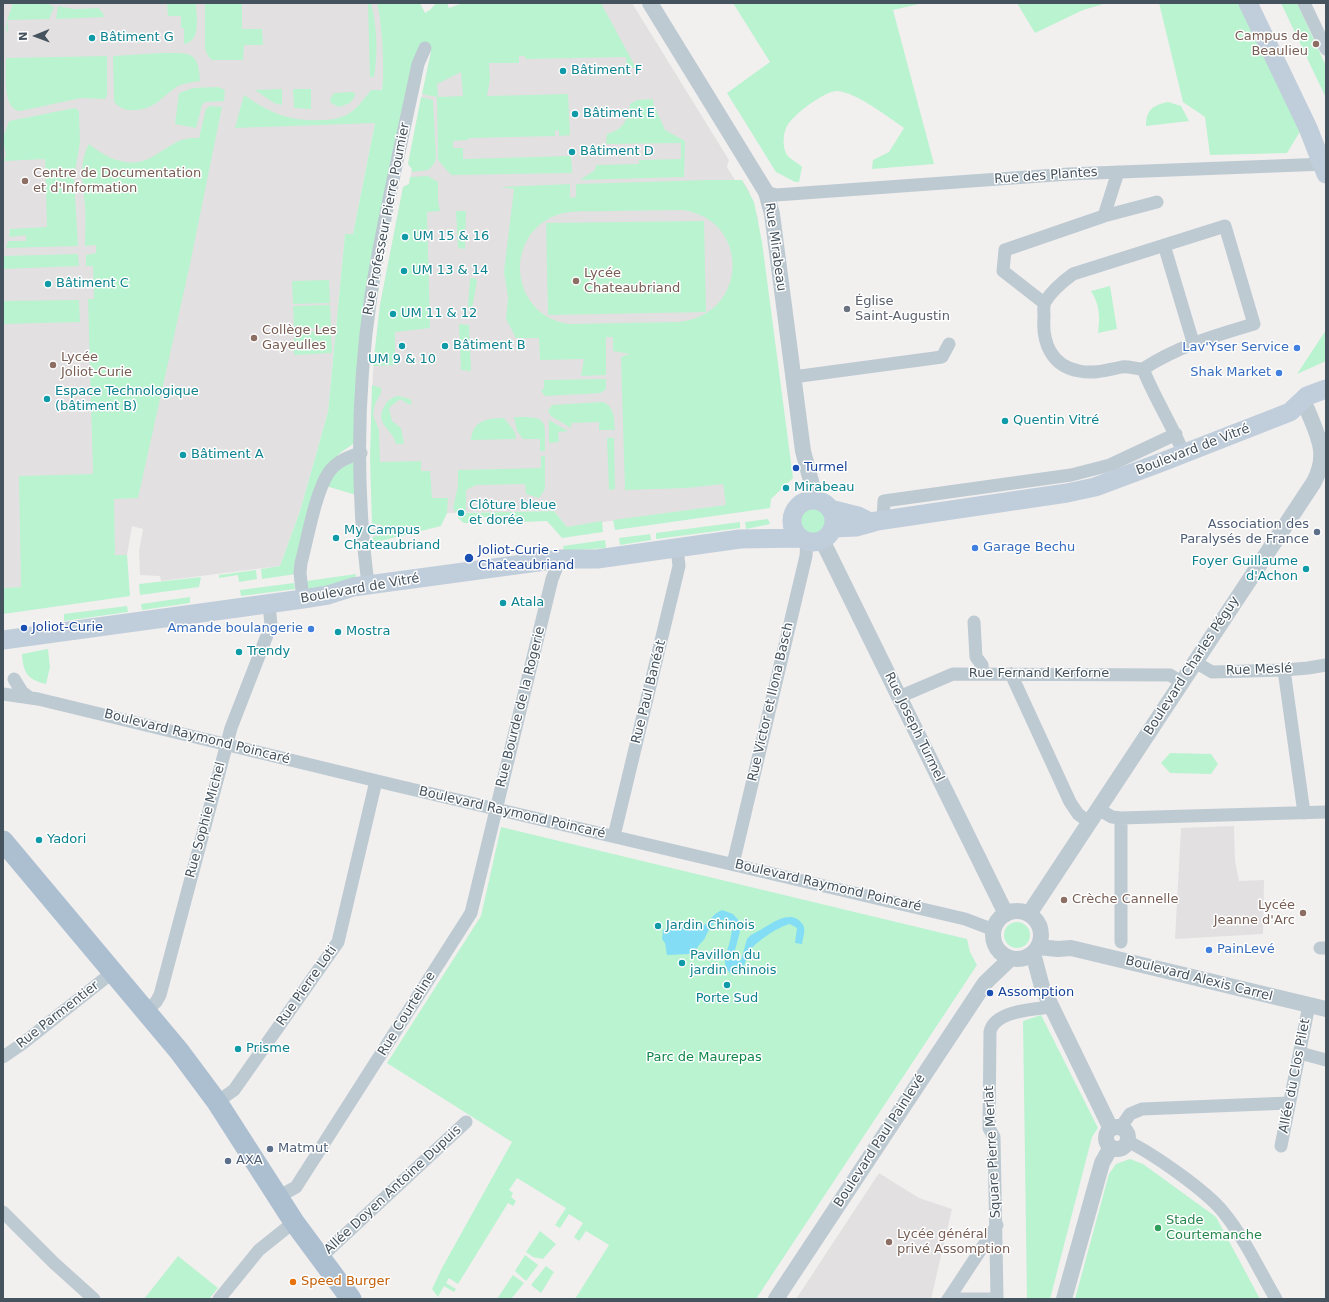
<!DOCTYPE html>
<html>
<head>
<meta charset="utf-8">
<style>
  body { margin:0 }
  #map { position:relative; width:1329px; height:1302px; overflow:hidden; background:#f2efef; font-family:"DejaVu Sans",sans-serif }
  canvas { display:block }
  .frame { position:absolute; inset:0; border:4px solid #45535e; pointer-events:none }
  .north { position:absolute; left:16px; top:16px; width:40px; height:40px; -webkit-text-stroke:3px #fff; paint-order:stroke; rotate:269deg; font-size:11px; font-weight:700; line-height:16px; text-align:center; color:#45535e }
  .north::after { content:''; display:block; margin:auto; width:14px; height:18px; background:#45535e; clip-path:polygon(50% 0,100% 100%,50% 72%,0 100%) }
</style>
</head>
<body>
<div id="map">
<canvas width="1329" height="1302"></canvas>
<div class="frame"></div>
<div class="north">N</div>
</div>
<script>
const c = document.querySelector('canvas').getContext('2d');
c.lineJoin = 'round';
function paint(path, color) { c.fillStyle = color; c.fill(path, 'evenodd'); }
function strokePath(path, color, width, dash) { c.strokeStyle = color; c.lineWidth = width; c.lineCap = dash ? 'butt' : 'round'; c.setLineDash(dash || []); c.stroke(path); }
function label(font, color, halo, rows, align = 'center') {
  c.font = font + ' "DejaVu Sans",sans-serif'; c.lineWidth = 3; c.setLineDash([]); c.textBaseline = 'middle'; c.strokeStyle = halo; c.fillStyle = color; for (const [text, x, y, turn = 0] of rows) {
    c.save(); c.translate(x, y); c.rotate((+turn || 0) * Math.PI / 180); c.textAlign = isNaN(turn) ? turn : align; if (halo) c.strokeText(text, 0, 0); c.fillText(text, 0, 0); c.restore();
  }
}
const education = new Path2D(`
  M3,3h380l1,74 -31,157h-8l-17,178 -28,99 -20,55 -119,15 -1,-5 -20,-1 -1,-24 4,-22 -11,-3 -5,29 1,30 -125,3z
  M548,3h84l97,157 -2,7 8,13h7l7,11 9,27 13,281 -204,28 -13,-16 -107,2 -74,24 -2,-120 2,-44 7,-68 23,-118 6,-3 3,-15 -4,-5 23,-112z
  M1234,826l1,35 4,20 25,-1 -1,54 -88,5 6,-111z
  M879,1173l40,25 33,11 -21,90h-135z`);
const green = new Path2D(`
  M13,3h33l8,4 -5,12 -41,1v11h-2l2,-14z
  M167,3h29c0,13 6,38 -12,41v-16h-3v-12h-13z
  M205,3h37v26h20l1,16h-19l-1,15h-31l-4,-4 -3,-7z
  M360,3h11c6,24 7,50 3,74h-4l-2,-73z
  M377,3h43l5,10 5,-3 6,-7h11l2,5 14,-5h138l35,65h-9l-1,-11 -101,2v-3h-6v7h-30l1,16 -3,17 81,-2 2,41 -11,1v-6l-4,1v5l-86,2 -1,2 -15,1v7h10v11l108,-3 1,17 -121,2 -13,-15 -1,-63 -15,-3 9,-42h-5l-21,55 -49,335 -16,11 -10,11 -34,110 -34,5 -1,-10 19,-3 20,-55 28,-99 17,-178h8l22,-111 -140,5 9,-33c24,17 46,27 77,25 9,0 18,-1 27,-6 9,-5 16,-15 23,-24h11c3,-19 0,-69 -5,-87zM461,72l2,24 -25,1 -1,-13z
  M733,3h190l-30,7 41,154 -62,5 1,-9 16,-8 15,-24c-16,-11 -48,-36 -67,-37 -13,0 -44,24 -50,35 -4,8 -5,21 0,29 3,4 11,8 15,12l-3,15h-4l-19,-10 -49,-79 43,-31z
  M1017,3h90l-24,7 -48,23z
  M1159,3h81l61,127 -14,23 -77,2 -5,-38 -22,-15z
  M1281,3h16l29,63v32z
  M58,6l17,3 23,-1 5,5 1,4 -48,2z
  M162,53c27,0 37,-3 38,28 -7,1 -15,2 -22,5 -9,5 -16,14 -25,19 -10,6 -32,9 -39,-4l-1,-45z
  M107,56v39l-2,4 -24,-1 -61,13c-18,-1 -14,-40 -14,-53z
  M218,87l7,3 -1,11 -19,1 -3,3 -6,23 -21,-4 4,-31 14,-5z
  M282,89v16l-8,-2 -19,-13z
  M293,89h18v20l-17,-1z
  M351,92l4,1v3l-5,7 -11,4 -8,-4 -1,-4 4,-6z
  M421,97l12,3 3,58 -2,6 -6,6 -17,2 1,-3 -4,-5z
  M653,99v4l12,27 20,11 -1,36 -104,3 15,-10 1,-5 43,-1v-4l42,-1v-16l-75,1 1,-10c16,-4 21,-14 23,-30l7,-4z
  M1168,102l13,4 8,15 -43,5c0,-16 7,-21 22,-24z
  M210,106l12,1 -32,157 -52,234 -24,1 1,56h12l3,41 -127,18v-26l18,-1 -2,-111 74,-2 -5,-175h6l-1,-33h-7v-11l10,-2v-8l-11,1c0,-14 1,-28 0,-41 -2,-22 -7,-40 4,-61 20,16 44,27 68,10 16,-10 23,-17 42,-16l7,-29z
  M75,108l4,3 1,31 -6,36 4,68 -72,2 2,-7h18v-6l-17,2 1,-8 37,-2 -2,-68 -41,2 2,-6 -3,-17 6,-17z
  M428,176l10,6v19l2,10 -13,1 3,116 -35,4v33l-22,1 7,-61 23,-118 6,-3 1,-7z
  M710,180h32l12,22 8,40 31,236 -22,21 -1,9 -155,22 -2,-10 113,-15 -3,-21 -36,4 -62,2 -4,-133 9,-3 -17,-3v-14h-7v38l-25,1 3,-17 -44,1 -1,-22h-23l-10,-19 2,-22 -4,-25 10,-83 -14,-2 70,-3v14l6,-1v-13zM682,210c69,9 67,105 -3,112l-110,2c-57,-8 -67,-85 -15,-108 16,-7 37,-4 55,-5 24,0 48,-1 73,-1z
  M456,211h10l-1,38 -7,-1z
  M704,221l2,91 -158,3 -2,-92z
  M78,254l1,12 -76,3v-13z
  M472,278h3l2,3 -5,28h-3l-1,-3 2,-27z
  M329,280l1,23 -37,1 -1,-23z
  M1110,286l7,43 -19,4c2,-15 2,-28 -7,-42z
  M79,300l1,22 -77,2v-23z
  M330,305l1,23 -37,1 -1,-23z
  M459,324l10,1 2,46 -10,-1z
  M1326,330v31l-29,13z
  M331,331l1,22 -38,2v-23z
  M606,379v10l-5,4 -56,3 -4,-5 3,-3v-8z
  M372,385l9,3v5l-6,11 -2,11 6,15 1,32 41,-1v10h9l2,27h16l-1,15 -6,13 -69,17 1,-6 9,-3 -1,-10 -9,1 -2,-67z
  M398,396l12,3 2,4 -2,2 -10,-6 -11,9 3,13 9,7 3,16h-8c-3,-16 -23,-19 -11,-39 3,-5 7,-8 13,-9z
  M603,402c12,5 11,17 12,28h-16v-8l-28,1v5l-20,-12 -3,-5 4,-6z
  M514,417c34,0 31,1 31,34h-5v-12h-17l-6,-8z
  M504,418l11,14 1,7 -45,1c1,-20 18,-22 33,-22z
  M549,420l19,11 -10,1 1,10 -10,1z
  M607,438h7l1,51 -6,1z
  M541,456h4v33l-6,9 -13,-4 -1,-10 -49,1 -10,5v23l88,-2 13,16 35,-6 1,11 -41,6 -15,-17 -24,1v-5h-9v5h-23v-5h-10v6h-17l-6,-5v-5h-2l-3,-5 5,-22v-16l83,-2z
  M354,462l2,33 -30,-9c4,-12 17,-20 28,-24z
  M799 521a15 15 0 1 1 30 0a15 15 0 1 1-30 0Z
  M768,519l2,5 -24,5 -1,-7z
  M740,522v6l-84,11v-6z
  M650,534l1,6 -31,5 -1,-7z
  M605,540l1,8 -42,3 -1,-5z
  M256,570l1,9 -18,3 -1,-7 -19,3v-3z
  M356,574l-1,6 -15,4 -32,5 -1,-8z
  M201,577l-2,10 -59,8 -1,-11z
  M294,583l1,6 -54,7 -1,-6z
  M190,597v6l-48,7 -1,-6z
  M127,606l1,6 -64,9v-7z
  M48,649l2,18 -4,17c-18,-4 -23,-11 -24,-30z
  M1170,753l41,1 7,10 -7,10 -41,-1 -9,-10z
  M501,827l466,112 3,13 7,13 -221,334h-181l34,-54 -23,-14 -7,10 -5,-4 9,-14 -14,-9 -9,14 -5,-3 11,-17 -49,-30 -8,12 4,3 -2,4 5,4 -3,5 -5,-3 -50,81 -9,-6 -3,5 10,6 -2,3 -10,-6 -6,11 -6,-8 10,-21 70,-126 -125,-79 94,-147z
  M1004 935a13 13 0 1 1 26 0a13 13 0 1 1-26 0Z
  M1041,1015l57,113 -6,9 -42,162h-23l-4,-278z
  M1130,1159l13,5 73,53 44,82h-185l34,-125 7,-10z
  M540,1231l16,13 -13,15 -10,-2 -7,-5z
  M525,1255l13,10 -12,16 -11,-10z
  M178,1256l40,32 -9,11h-65z
  M546,1266l8,6 -13,21 -10,-8z
  M513,1275l11,8 -13,16h-14z`);
const water = new Path2D(`
  M722,910l11,4 9,10 -8,30 1,5 3,2 3,-1 6,-21 4,-4c12,-5 33,-24 46,-16 11,7 7,14 5,25l-7,-1 2,-15 -7,-4c-11,2 -36,19 -41,28 -3,6 -4,13 -7,19l-8,4 -3,-1c-11,-11 -4,-21 -1,-33 1,-5 2,-11 3,-16 -14,-13 -23,1 -28,13 -3,5 -7,6 -9,13l-7,3 -22,1 -2,-12 -3,-4 1,-9c16,-8 32,1 40,-4 8,-5 9,-12 19,-16z`);
const minor = new Path2D(`
  M1304,3l22,46
  M766,192l10,3 293,-21 257,-10
  M1104,216l14,-44
  M1225,226l29,98c-40,12 -76,22 -111,45 -7,0 -15,-3 -21,-2 -15,3 -28,7 -43,4 -28,-5 -37,-29 -35,-54 0,-5 -1,-11 1,-15 7,-12 17,-20 28,-28z
  M1164,245l29,97
  M1044,303l-41,-32 2,-21 99,-34 53,-14
  M1143,369c12,30 29,56 41,85
  M793,377l149,-20 7,-13
  M883,520l1,-19 187,-26 39,-10 66,-31
  M368,585c-12,-95 -11,-195 3,-290 12,-77 31,-154 47,-231l7,-16
  M303,599l-3,-26 1,-10c7,-26 14,-70 28,-91 7,-10 21,-16 32,-19
  M974,622l2,35 6,8 1,9
  M1195,662l17,10 72,-2 24,-2 18,-3
  M1284,670l20,143
  M1011,674l59,128 8,12 11,8
  M14,679l8,13 8,6
  M3,694l35,5 360,87 567,133 29,11
  M899,697l54,-23 217,1 11,7
  M1098,809l14,8 9,1 205,-6
  M1121,818v124
  M614,836l65,-270 -2,-18
  M733,864l73,-308 1,-15
  M1320,948h6
  M146,1011l10,-9 4,-7 71,-267 40,-103 -2,-21
  M1300,1053l26,7
  M3,1057l19,-13 91,-72
  M217,1102l17,-12 104,-148 38,-161
  M1121,1127l9,-13 12,-5 147,-6
  M1127,1141c25,12 80,50 97,72 21,26 35,57 52,86
  M1281,1146l28,-141
  M278,1197l18,-10 175,-274 81,-334 8,-20
  M3,1212l51,51 40,36
  M320,1258l146,-136
  M949,1298l48,-73
  M997,1298l-3,-161 -5,-9 1,-96c4,-21 44,-23 62,-25
  M219,1299l40,-49 35,-28
  M948,1299h49`);
const tertiary = new Path2D(`
  M650,3l116,189 6,22 31,237 13,49
  M822,540l184,374
  M993 935a24 24 0 1 1 48 0a24 24 0 1 1-48 0Z
  M1029,914l285,-432c15,-28 4,-46 -7,-73
  M1038,947l20,2 13,-1 255,61
  M1033,953l9,34 69,142
  M1106 1138a11 11 0 1 1 22 0a11 11 0 1 1-22 0Z
  M776,1299l209,-316 26,-25
  M1064,1299l38,-136 9,-16`);
const secondary = new Path2D(`
  M1248,3l60,125 18,46
  M792 521a21 21 0 1 1 42 0a21 21 0 1 1-42 0Z
  M830,509l28,7 12,6 197,-29 28,-6 67,-25 128,-50 17,-16 19,-7
  M833,528l23,-1 18,-5
  M3,640l300,-41 25,-4 25,-8 207,-28h37l143,-20 61,-1`);
const primary = new Path2D(`
  M3,841l176,210 38,51 77,120 57,77`);
const markers = [
  [92,38,4,"#0f9aa8"],
  [1316,44,4,"#8d6e63"],
  [563,71,4,"#0f9aa8"],
  [575,114,4,"#0f9aa8"],
  [572,152,4,"#0f9aa8"],
  [25,181,4,"#8d6e63"],
  [405,237,4,"#0f9aa8"],
  [404,271,4,"#0f9aa8"],
  [576,281,4,"#8d6e63"],
  [48,284,4,"#0f9aa8"],
  [847,309,4,"#6b7280"],
  [393,314,4,"#0f9aa8"],
  [254,338,4,"#8d6e63"],
  [402,346,4,"#0f9aa8"],
  [445,346,4,"#0f9aa8"],
  [1297,348,4,"#3f7fe0"],
  [53,365,4,"#8d6e63"],
  [1279,373,4,"#3f7fe0"],
  [47,399,4,"#0f9aa8"],
  [1005,421,4,"#0f9aa8"],
  [183,455,4,"#0f9aa8"],
  [796,468,4,"#1a4fb4"],
  [786,488,4,"#0f9aa8"],
  [461,513,4,"#0f9aa8"],
  [1317,532,4,"#5c6f8a"],
  [336,538,4,"#0f9aa8"],
  [975,548,4,"#3f7fe0"],
  [469,558,5,"#1a4fb4"],
  [1306,569,4,"#0f9aa8"],
  [503,603,4,"#0f9aa8"],
  [24,628,4,"#1a4fb4"],
  [311,629,4,"#3f7fe0"],
  [338,632,4,"#0f9aa8"],
  [239,652,4,"#0f9aa8"],
  [39,840,4,"#0f9aa8"],
  [1064,900,4,"#8d6e63"],
  [1303,913,4,"#8d6e63"],
  [658,926,4,"#0f9aa8"],
  [1209,950,4,"#3f7fe0"],
  [682,963,4,"#0f9aa8"],
  [727,985,4,"#0f9aa8"],
  [990,993,4,"#1a4fb4"],
  [238,1049,4,"#0f9aa8"],
  [270,1149,4,"#5c6f8a"],
  [228,1161,4,"#5c6f8a"],
  [1158,1228,4,"#2e9e5b"],
  [889,1242,4,"#8d6e63"],
  [293,1282,4,"#e8710a"]
];
const educationNames = [
  ["Campus de",1308,37,"right"],
  ["Beaulieu",1308,52,"right"],
  ["Centre de Documentation",33,174],
  ["et d'Information",33,189],
  ["Lycée",584,274],
  ["Chateaubriand",584,289],
  ["Collège Les",262,331],
  ["Gayeulles",262,346],
  ["Lycée",61,358],
  ["Joliot-Curie",61,373],
  ["Crèche Cannelle",1072,900],
  ["Lycée",1295,906,"right"],
  ["Jeanne d'Arc",1295,921,"right"],
  ["Lycée général",897,1235],
  ["privé Assomption",897,1250]
];
const cultureNames = [
  ["Bâtiment G",100,38],
  ["Bâtiment F",571,71],
  ["Bâtiment E",583,114],
  ["Bâtiment D",580,152],
  ["UM 15 & 16",413,237],
  ["UM 13 & 14",412,271],
  ["Bâtiment C",56,284],
  ["UM 11 & 12",401,314],
  ["Bâtiment B",453,346],
  ["UM 9 & 10",402,360,"center"],
  ["Espace Technologique",55,392],
  ["(bâtiment B)",55,407],
  ["Quentin Vitré",1013,421],
  ["Bâtiment A",191,455],
  ["Mirabeau",794,488],
  ["Clôture bleue",469,506],
  ["et dorée",469,521],
  ["My Campus",344,531],
  ["Chateaubriand",344,546],
  ["Foyer Guillaume",1298,562,"right"],
  ["d'Achon",1298,577,"right"],
  ["Atala",511,603],
  ["Mostra",346,632],
  ["Trendy",247,652],
  ["Yadori",47,840],
  ["Jardin Chinois",666,926],
  ["Pavillon du",690,956],
  ["jardin chinois",690,971],
  ["Porte Sud",727,999,"center"],
  ["Prisme",246,1049]
];
const streetNames = [
  ["Rue des Plantes",1046,176,-4],
  ["Rue Professeur Pierre Poumier",387,219,-79],
  ["Rue Mirabeau",775,247,82],
  ["Boulevard de Vitré",1193,450,-21],
  ["Boulevard de Vitré",360,589,-10],
  ["Boulevard Charles Péguy",1192,666,-57],
  ["Rue Meslé",1259,670,-2],
  ["Rue Fernand Kerforne",1039,674],
  ["Rue Paul Banéat",649,692,-76],
  ["Rue Victor et Ilona Basch",771,702,-77],
  ["Rue Bourde de la Rogerie",521,707,-76],
  ["Rue Joseph Turmel",914,727,64],
  ["Boulevard Raymond Poincaré",197,737,14],
  ["Boulevard Raymond Poincaré",512,813,13],
  ["Rue Sophie Michel",206,820,-75],
  ["Boulevard Raymond Poincaré",828,886,13],
  ["Boulevard Alexis Carrel",1199,979,14],
  ["Rue Pierre Loti",307,986,-55],
  ["Rue Courteline",407,1014,-58],
  ["Rue Parmentier",58,1015,-38],
  ["Allée du Clos Pilet",1295,1076,-79],
  ["Boulevard Paul Painlevé",880,1141,-57],
  ["Square Pierre Merlat",993,1152,-93],
  ["Allée Doyen Antoine Dupuis",393,1190,-43]
];
const worshipNames = [
  ["Église",855,302],
  ["Saint-Augustin",855,317]
];
const shopNames = [
  ["Lav'Yser Service",1289,348],
  ["Shak Market",1271,373],
  ["Garage Bechu",983,548,"left"],
  ["Amande boulangerie",303,629],
  ["PainLevé",1217,950,"left"]
];
const transitNames = [
  ["Turmel",804,468],
  ["Joliot-Curie -",478,551],
  ["Chateaubriand",478,566],
  ["Joliot-Curie",32,628],
  ["Assomption",998,993]
];
const serviceNames = [
  ["Association des",1309,525,"right"],
  ["Paralysés de France",1309,540,"right"],
  ["Matmut",278,1149],
  ["AXA",236,1161]
];
const parkNames = [
  ["Parc de Maurepas",704,1058]
];
const leisureNames = [
  ["Stade",1166,1221],
  ["Courtemanche",1166,1236]
];
const foodNames = [
  ["Speed Burger",301,1282]
];
paint(education, '#e3e0e1');
paint(green, '#baf3d0');
paint(water, '#83ddf4');
strokePath(minor, '#becad2', 13);
strokePath(tertiary, '#becad2', 16);
strokePath(secondary, '#c0cdda', 19);
strokePath(primary, '#acbfd0', 21);
for (const [x, y, r, color] of markers) { const dot = new Path2D(); dot.arc(x, y, r, 0, 2 * Math.PI); c.fillStyle = color; c.fill(dot); strokePath(dot, '#fff', 1.5); }
label('13px', '#785e54', '#fff', educationNames, 'left');
label('13px', '#0d838f', '#fff', cultureNames, 'left');
label('13px', '#45535e', '#fff', streetNames);
label('13px', '#5b616d', '#fff', worshipNames, 'left');
label('13px', '#366cbe', '#fff', shopNames, 'right');
label('13px', '#164399', '#fff', transitNames, 'left');
label('13px', '#4e5e75', '#fff', serviceNames, 'left');
label('13px', '#0f874a', '#fff', parkNames);
label('13px', '#27864d', '#fff', leisureNames, 'left');
label('13px', '#c56008', '#fff', foodNames, 'left');
</script>
</body>
</html>
